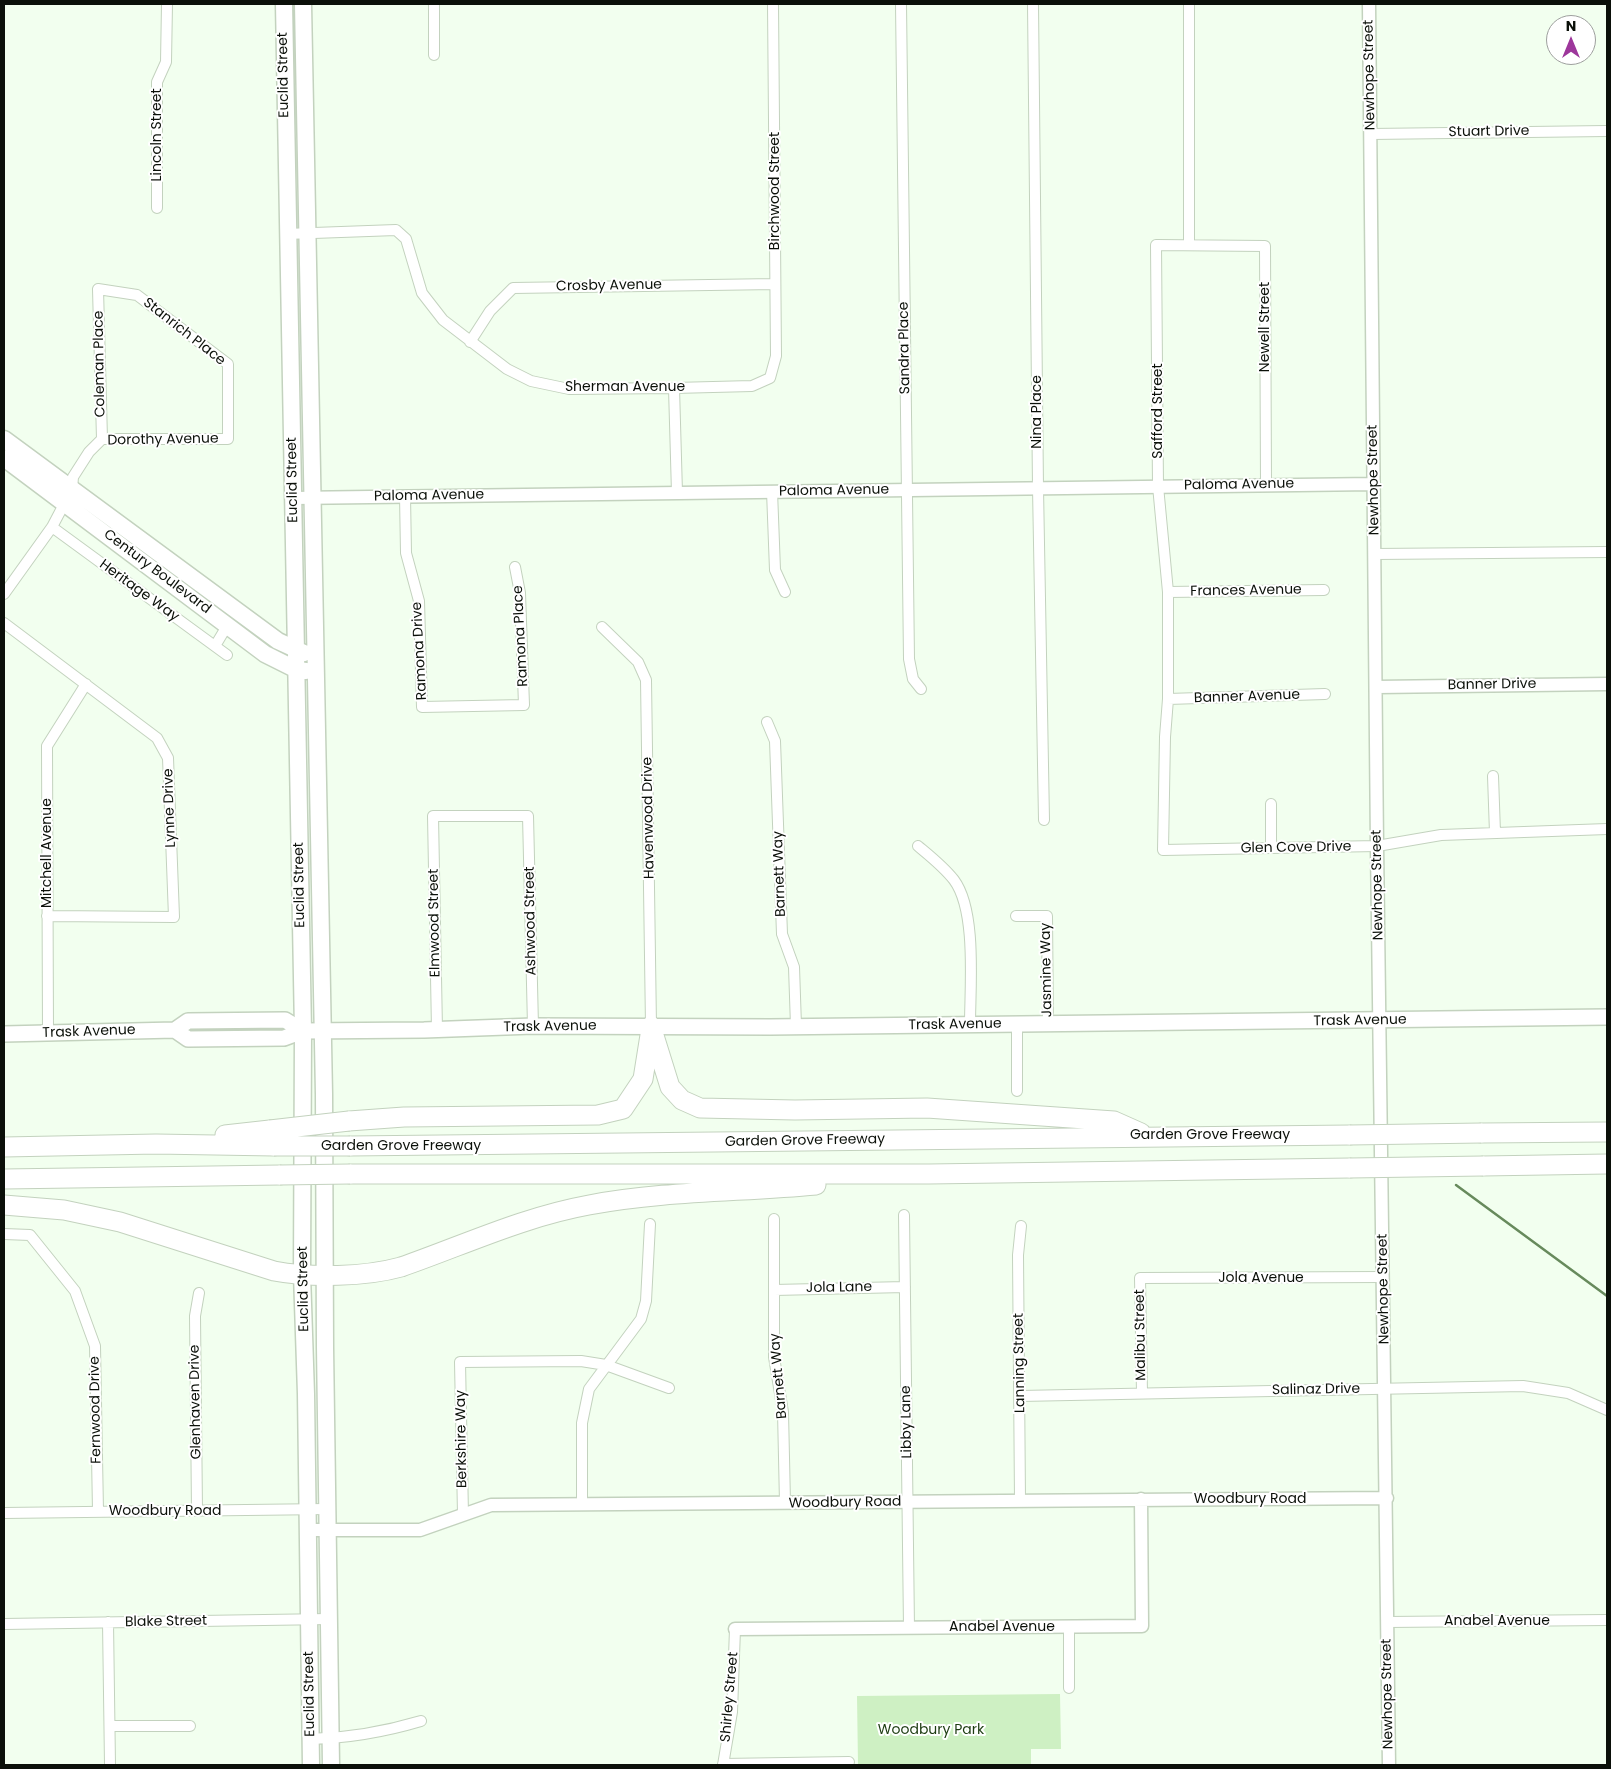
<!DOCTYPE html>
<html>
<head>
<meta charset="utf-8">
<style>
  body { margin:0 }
  #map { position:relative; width:1611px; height:1769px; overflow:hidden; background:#f2ffef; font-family:Poppins,sans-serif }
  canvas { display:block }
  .frame { position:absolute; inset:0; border:5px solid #0b1009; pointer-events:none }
  .north { position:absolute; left:1546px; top:15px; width:50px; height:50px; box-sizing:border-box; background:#fff; border:1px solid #9d9f9d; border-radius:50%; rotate:0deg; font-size:14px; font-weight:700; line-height:20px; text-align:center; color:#0b1009 }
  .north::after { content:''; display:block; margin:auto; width:18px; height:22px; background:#9d379b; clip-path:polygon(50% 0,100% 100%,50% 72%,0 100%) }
</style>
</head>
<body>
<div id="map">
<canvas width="1611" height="1769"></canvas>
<div class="frame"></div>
<div class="north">N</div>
</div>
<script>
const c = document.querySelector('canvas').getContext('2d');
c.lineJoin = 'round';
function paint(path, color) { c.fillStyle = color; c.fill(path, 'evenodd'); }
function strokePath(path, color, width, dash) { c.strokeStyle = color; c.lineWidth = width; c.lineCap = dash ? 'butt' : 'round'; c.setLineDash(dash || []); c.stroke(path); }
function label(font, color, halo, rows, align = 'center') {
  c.font = font + ' Poppins,sans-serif'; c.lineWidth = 4; c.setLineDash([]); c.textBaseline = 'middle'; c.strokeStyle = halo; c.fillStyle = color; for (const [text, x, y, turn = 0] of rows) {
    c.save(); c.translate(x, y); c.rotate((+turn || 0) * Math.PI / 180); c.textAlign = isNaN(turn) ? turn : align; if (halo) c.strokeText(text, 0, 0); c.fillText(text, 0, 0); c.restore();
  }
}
const green = new Path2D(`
  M1060,1694l1,55h-30v16h-173l-1,-69z`);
const stream = new Path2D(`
  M1456,1185l151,111`);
const minor = new Path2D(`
  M434,4v51
  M901,4l8,655 4,20 8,10
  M1033,4l5,484 6,332
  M1371,134l236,-3
  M157,208v-126l9,-20 1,-58
  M286,234l110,-4 10,9 16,54 21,27 64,49 24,12 38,8 105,-1 78,-2 18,-8 6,-22 -3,-352
  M1189,245v-241
  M470,342l20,-31 23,-23 262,-4
  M674,388l3,105
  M1266,485l-1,-239 -109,-1 2,241 10,106v107l-3,38 -2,113 214,-4 64,-11 166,-6
  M772,491l3,79 10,22
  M405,496l1,57 13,48 3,106 102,-2 -4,-112 -5,-26
  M52,527l175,128
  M1375,554l232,-2
  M1168,592l156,-2
  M4,594l48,-67 20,-38 1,-12 16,-25 13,-13h126v-75l-91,-69 -39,-6 4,150
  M4,623l153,115 11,20 6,159 -127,-1
  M602,627l36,35 8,18 5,346
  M215,646l12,-20
  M1168,699l157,-5
  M767,722l8,19 7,193 12,33 2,59
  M1493,776l2,57
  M1271,804v44
  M918,846c12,10 26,21 36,34 23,31 16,107 16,145
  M1016,916h31l1,108
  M1017,1024v67
  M437,1030l-4,-214h95l5,210
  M48,1033l-1,-287 39,-62
  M904,1215l5,413
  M774,1219v138l9,55 2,91
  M4,1234l26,1 45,56 20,55 3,165
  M774,1290l131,-3
  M1142,1393l-2,-115 243,-1
  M1020,1396l503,-10 45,7 39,17
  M1020,1500l-2,-245 3,-29
  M582,1504v-81l7,-34 52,-70 5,-18 4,-77
  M197,1511l-2,-195 4,-23
  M4,1513l323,-4
  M463,1515l-3,-153 121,-1 25,4 63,23
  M108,1622l2,143
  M1387,1622l220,-2
  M4,1624l325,-5
  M1069,1627v61
  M111,1726h79
  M311,1739c38,-1 73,-7 110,-18
  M723,1764l126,-2
  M723,1765l9,-53 3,-83`);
const tertiary = new Path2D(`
  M1369,4l8,842 12,919
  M293,498l1081,-14
  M1377,687l230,-3
  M308,1530h112l71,-25 896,-7
  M735,1629l407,-3 -1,-127`);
const secondary = new Path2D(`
  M175,1030l13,9 96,-1 19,-7 121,-1 109,-4 237,1 837,-10
  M4,1034l171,-4 13,-9 97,-1 18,11`);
const primary = new Path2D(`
  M284,4l19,1027 -1,243 4,120 5,371
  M303,4l21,1090 1,253 6,418
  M4,439l274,202 26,12
  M4,458l261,196 32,16 9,1`);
const motorway = new Path2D(`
  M651,1026l19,61 12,13 18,8 95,2 132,-2 187,13 27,12
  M349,1121l55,-4 194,-2 25,-6 20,-30 8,-50
  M1481,1133l126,-1
  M225,1135l45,-5
  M350,1146l1000,-11
  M4,1147l152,-3 118,2
  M1483,1166l124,-2
  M350,1174h579l421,-6
  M4,1179l276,-4
  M4,1205l60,5 56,12 154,49c37,7 91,6 127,-4 63,-22 122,-50 188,-62 74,-14 152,-13 227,-20`);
const motorwayBridge = new Path2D(`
  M270,1130l79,-9
  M1350,1135l131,-2
  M274,1146h76
  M1350,1168l133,-2
  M280,1175l70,-1`);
const streetNames = [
  ["Euclid Street",284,75,-91],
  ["Newhope Street",1370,75,-91],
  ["Stuart Drive",1489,132,-1],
  ["Lincoln Street",157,135,-90],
  ["Birchwood Street",775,191,-90],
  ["Crosby Avenue",609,286,-1],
  ["Newell Street",1265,327,-90],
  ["Stanrich Place",184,332,38],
  ["Sandra Place",905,348,-91],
  ["Coleman Place",100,364,-91],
  ["Sherman Avenue",625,387],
  ["Safford Street",1158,411,-90],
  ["Nina Place",1037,412,-90],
  ["Dorothy Avenue",163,440,-1],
  ["Euclid Street",293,480,-91],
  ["Newhope Street",1374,480,-91],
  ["Paloma Avenue",1239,485,-1],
  ["Paloma Avenue",834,491,-1],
  ["Paloma Avenue",429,496,-1],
  ["Century Boulevard",157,572,37],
  ["Heritage Way",139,591,36],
  ["Frances Avenue",1246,591,-1],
  ["Ramona Place",521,636,-93],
  ["Ramona Drive",420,651,-93],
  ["Banner Drive",1492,685,-1],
  ["Banner Avenue",1247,697,-2],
  ["Lynne Drive",170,808,-92],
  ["Havenwood Drive",649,818,-91],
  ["Glen Cove Drive",1296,848,-1],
  ["Mitchell Avenue",47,853,-90],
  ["Barnett Way",780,874,-92],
  ["Euclid Street",300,885,-91],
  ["Newhope Street",1378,885,-91],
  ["Ashwood Street",531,921,-91],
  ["Elmwood Street",435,923,-91],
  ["Jasmine Way",1047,970,-91],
  ["Trask Avenue",1360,1021,-1],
  ["Trask Avenue",955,1025,-1],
  ["Trask Avenue",550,1027,-1],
  ["Trask Avenue",89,1032,-2],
  ["Garden Grove Freeway",1210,1135],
  ["Garden Grove Freeway",805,1141,-1],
  ["Garden Grove Freeway",401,1146],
  ["Jola Avenue",1261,1278],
  ["Jola Lane",839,1288,-1],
  ["Euclid Street",304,1289,-91],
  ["Newhope Street",1384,1289,-91],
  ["Malibu Street",1141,1335,-91],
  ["Lanning Street",1020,1363,-91],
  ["Barnett Way",779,1376,-95],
  ["Salinaz Drive",1316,1390,-1],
  ["Glenhaven Drive",196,1402,-91],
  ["Fernwood Drive",96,1410,-91],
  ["Libby Lane",907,1422,-91],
  ["Berkshire Way",462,1439,-91],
  ["Woodbury Road",1250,1499],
  ["Woodbury Road",845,1503,-1],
  ["Woodbury Road",165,1511],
  ["Anabel Avenue",1497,1621],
  ["Blake Street",166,1622,-1],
  ["Anabel Avenue",1002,1627],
  ["Euclid Street",310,1694,-91],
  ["Newhope Street",1388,1694,-91],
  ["Shirley Street",730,1697,-85]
];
const parkNames = [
  ["Woodbury Park",931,1730]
];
paint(green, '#cef0c3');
strokePath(stream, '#678a5c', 2.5);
strokePath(minor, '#c3d2be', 12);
strokePath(tertiary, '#c3d2be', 15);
strokePath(secondary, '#c3d2be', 18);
strokePath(primary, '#c3d2be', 19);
strokePath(motorway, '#c3d2be', 21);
strokePath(minor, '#fff', 10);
strokePath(tertiary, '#fff', 12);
strokePath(secondary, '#fff', 15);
strokePath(primary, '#fff', 16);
strokePath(motorway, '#fff', 19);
strokePath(motorwayBridge, '#c3d2be', 21, []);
strokePath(motorwayBridge, '#fff', 19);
label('14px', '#0b1009', '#fff', streetNames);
label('14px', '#1d3c11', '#fff', parkNames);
</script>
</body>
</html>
